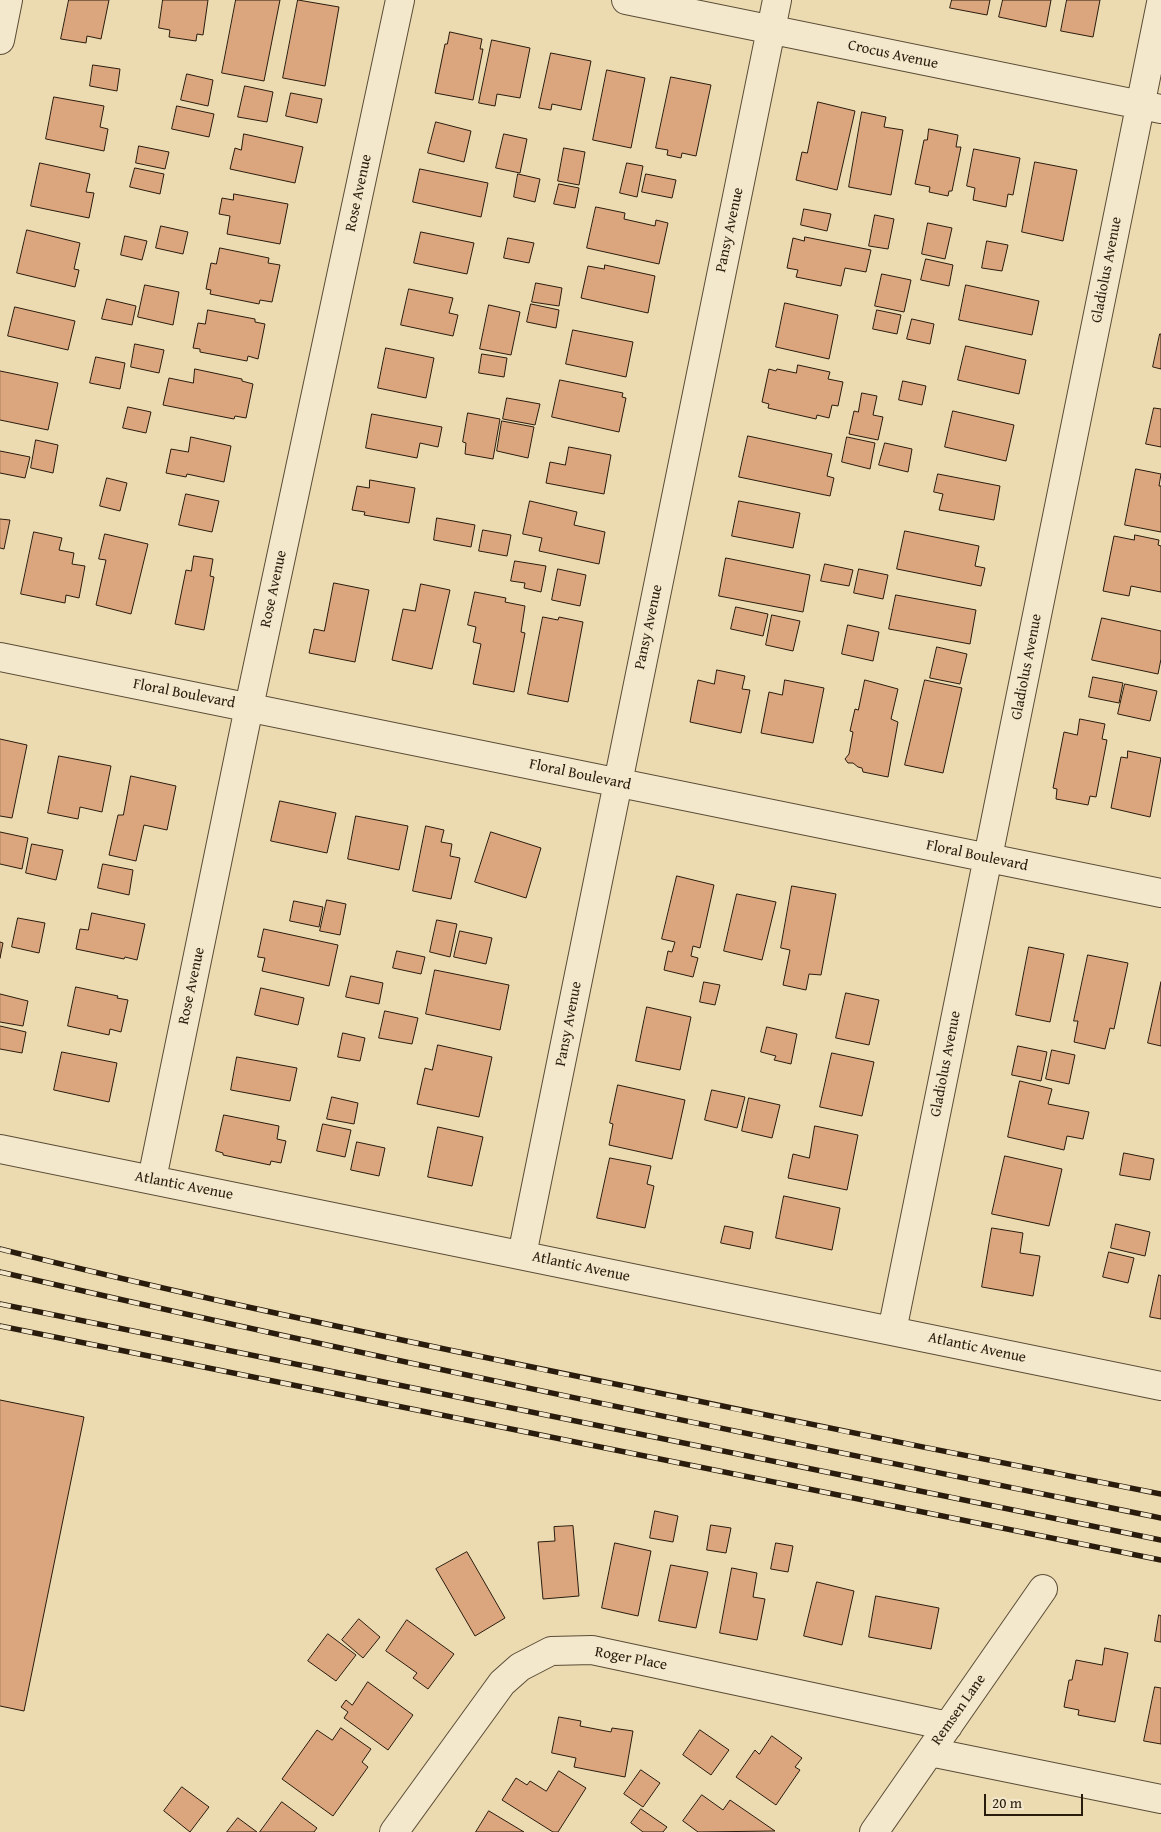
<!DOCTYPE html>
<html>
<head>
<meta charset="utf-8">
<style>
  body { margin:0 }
  #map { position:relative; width:1161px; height:1832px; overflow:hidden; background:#ecdbb1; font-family:"Gentium Book Plus",serif }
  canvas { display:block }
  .scale { position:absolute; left:984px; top:1794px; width:99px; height:22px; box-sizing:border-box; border:2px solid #2a1c0d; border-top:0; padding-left:6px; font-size:15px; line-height:18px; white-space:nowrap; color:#2a1c0d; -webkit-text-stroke:4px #f3e8cc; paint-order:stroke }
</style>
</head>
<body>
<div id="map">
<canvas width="1161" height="1832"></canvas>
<div class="scale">20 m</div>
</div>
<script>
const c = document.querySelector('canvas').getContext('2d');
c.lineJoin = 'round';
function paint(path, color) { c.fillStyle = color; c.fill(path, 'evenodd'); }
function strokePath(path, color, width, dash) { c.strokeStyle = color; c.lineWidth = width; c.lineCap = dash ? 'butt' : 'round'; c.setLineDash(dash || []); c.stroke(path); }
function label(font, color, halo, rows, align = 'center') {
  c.font = font + ' "Gentium Book Plus",serif'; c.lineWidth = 4; c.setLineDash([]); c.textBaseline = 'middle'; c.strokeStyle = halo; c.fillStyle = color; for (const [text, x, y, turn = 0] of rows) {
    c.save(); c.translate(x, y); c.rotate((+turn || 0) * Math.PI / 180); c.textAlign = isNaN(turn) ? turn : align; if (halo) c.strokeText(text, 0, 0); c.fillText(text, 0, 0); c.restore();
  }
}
const building = new Path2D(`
  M69,0h40l-8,39 -14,-3 -1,7 -25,-4z
  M163,0h45l-5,35 -6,-1 -1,7 -27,-4 1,-7 -11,-2z
  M236,0h44l-16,81 -42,-8z
  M298,0l41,7 -14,79 -42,-8z
  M952,0h38l-3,15 -37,-7z
  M1003,0h48l-5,27 -47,-10z
  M1067,0h33l-7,37 -32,-6z
  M450,32l32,7 -2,10h3l-10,51 -38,-7 10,-49h2z
  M492,40l38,8 -10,50 -23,-4 -2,12 -16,-3z
  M551,53l40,8 -10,49 -29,-6 -1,6 -12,-2z
  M93,65l27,4 -3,22 -27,-5z
  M607,70l38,8 -14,70 -38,-8z
  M187,74l26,6 -5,26 -27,-6z
  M671,77l40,8 -15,71 -14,-3 -1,5 -14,-3 1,-5 -12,-2z
  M245,86l28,6 -6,30 -29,-5z
  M291,93l31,6 -5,24 -31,-7z
  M54,97l50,9 -4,21 8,2 -4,22 -58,-12z
  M818,102l37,9 -18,79 -41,-10 6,-28 5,1z
  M177,106l37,8 -5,23 -37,-8z
  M862,112l24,5 -2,10 19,3 -12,65 -42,-8z
  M436,122l35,9 -7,31 -36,-9z
  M929,129l29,6 -2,12h5l-9,44h-3l-1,5 -19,-4 1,-5 -15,-3 9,-44h3z
  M244,134l59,13 -8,36 -65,-14 5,-21 6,2z
  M504,134l23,5 -7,34 -24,-5z
  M139,146l30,6 -4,17 -29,-6z
  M564,148l21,4 -6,33 -21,-4z
  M974,149l46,9 -7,37 -5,-1 -2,13 -33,-7 2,-12 -8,-2z
  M1035,162l42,8 -14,71 -41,-9z
  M40,163l50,11 -4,18 8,1 -5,25 -58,-12z
  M627,163l16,3 -6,31 -17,-4z
  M135,168l29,6 -4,20 -30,-7z
  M420,169l68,14 -7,34 -68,-15z
  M518,174l22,5 -5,23 -21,-5z
  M646,174l30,6 -4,18 -30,-6z
  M559,184l20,4 -4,20 -21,-4z
  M234,194l54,10 -8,40 -53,-10 3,-18 -11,-2 3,-16 11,2z
  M596,207l29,6 -1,6 31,7 1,-6 12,3 -9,41 -72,-16z
  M804,209l27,5 -4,17 -26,-6z
  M875,215l19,4 -6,30 -19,-3z
  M928,223l24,5 -7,31 -23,-5z
  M161,226l27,6 -5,22 -27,-6z
  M27,230l53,13 -6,26 5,1 -4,17 -58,-14z
  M421,232l53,11 -7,31 -53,-11z
  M125,236l22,5 -5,19 -21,-5z
  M805,237l66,13 -5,22 -21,-4 -4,18 -45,-9 2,-7 -11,-2 6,-30 11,3z
  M508,238l26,5 -5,20 -25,-5z
  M987,241l21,4 -6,26 -20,-3z
  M220,248l49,10 -1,5 12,2 -8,37 -12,-2 -1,4 -49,-10 1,-4 -5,-1 5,-26 5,1z
  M926,259l27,6 -4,21 -28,-6z
  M605,265l50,11 -7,37 -67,-15 7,-32 16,3z
  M882,274l29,6 -7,32 -29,-6z
  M536,283l26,5 -3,18 -27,-4z
  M145,285l34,7 -6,33 -35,-8z
  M966,285l73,16 -7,34 -73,-15z
  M409,289l44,9 -4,15 9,2 -5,21 -52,-11z
  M107,299l29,7 -4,19 -30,-6z
  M785,303l53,12 -9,44 -53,-12z
  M531,304l28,6 -3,18 -29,-6z
  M489,305l31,7 -9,43 -31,-6z
  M15,307l60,14 -7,29 -60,-14z
  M208,310l47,9v3l10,2 -7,35 -10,-3 -1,5 -47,-9v-3l-7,-1 5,-25 7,1z
  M877,310l24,5 -4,19 -24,-5z
  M912,319l22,5 -4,20 -23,-5z
  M573,330l60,12 -7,35 -60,-13z
  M1160,334h1v35l-8,-2z
  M135,344l29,6 -5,23 -28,-6z
  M966,346l60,14 -7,34 -61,-14z
  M386,348l48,10 -8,40 -48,-10z
  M482,354l25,4 -3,19 -25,-4z
  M96,357l29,6 -5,26 -30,-6z
  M798,365l32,7 -2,7 15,3 -5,24 -6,-1 -3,13 -12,-3 -1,4 -48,-11 1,-4 -7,-2 7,-33 7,2 1,-2 19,4z
  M195,369l47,10v2l11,3 -7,34 -11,-2 -1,3 -71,-14 6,-27 24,5z
  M0,371l58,12 -10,47 -48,-10z
  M560,380l63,13 -1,4 4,1 -7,34 -67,-15z
  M903,381l23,5 -4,19 -23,-5z
  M862,393l15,3 -4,19 10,2 -5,23 -29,-6 5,-23 4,1z
  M507,398l33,6 -5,21 -32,-6z
  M128,407l23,5 -5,21 -23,-5z
  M1154,408l7,1v38l-15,-3z
  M953,411l61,14 -8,36 -61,-14z
  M468,413l32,6 -7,40 -28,-5 1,-11 -3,-1z
  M372,414l70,13 -4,20 -18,-4 -3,15 -51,-10z
  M502,421l32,6 -6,31 -31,-7z
  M748,436l84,18 -5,22 7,2 -4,18 -91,-19z
  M191,437l40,9 -7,36 -37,-8 -1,3 -20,-4 5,-24 17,3z
  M847,437l28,6 -5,26 -28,-7z
  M36,440l22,5 -5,28 -22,-5z
  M885,443l27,6 -4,23 -29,-7z
  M569,447l42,8 -7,39 -58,-11 4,-21 15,3z
  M0,451l30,6 -5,21 -25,-5z
  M1136,469l25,5 -2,12h2v46l-36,-7z
  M938,474l62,12 -6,34 -55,-10 4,-16 -9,-2z
  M107,478l20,5 -7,28 -20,-5z
  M370,480l45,8 -6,35 -45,-8 1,-3 -13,-2 5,-24 12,2z
  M186,494l33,7 -7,31 -33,-7z
  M530,501l47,11 -3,13 31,7 -6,32 -60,-13 3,-13 -19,-4z
  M739,501l61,12 -7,35 -61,-12z
  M437,518l38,7 -4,22 -37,-7z
  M0,519l10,1 -6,29 -4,-1z
  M483,530l28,5 -4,21 -28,-5z
  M905,531l74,15 -4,20 10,2 -4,18 -84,-17z
  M34,532l28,6 -3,12 15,3 -2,11 13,2 -6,32 -13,-3 -1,8 -44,-9z
  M105,534l43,10 -17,70 -35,-9 10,-45 -7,-1z
  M1135,535l24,5 -1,5 3,1v46l-30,-6 -2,10 -26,-5 11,-55 20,4z
  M194,556l19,3 -3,17 4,1 -10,53 -29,-6 11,-54 5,1z
  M726,558l84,17 -7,37 -84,-16z
  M515,561l31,5 -5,26 -17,-4 1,-5 -14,-2z
  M825,564l28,6 -4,16 -28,-5z
  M558,569l28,6 -6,31 -28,-6z
  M859,569l29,6 -5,24 -29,-6z
  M334,583l35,7 -14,72 -46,-9 5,-24 10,2z
  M421,584l29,6 -18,79 -40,-9 11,-51 12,2z
  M475,592l31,6 -1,4 20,4 -4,26 4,1 -11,59 -41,-8 8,-40 -8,-2 3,-15 -8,-2z
  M896,595l80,15 -6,34 -81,-15z
  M736,607l32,7 -5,22 -32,-7z
  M772,615l28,6 -7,30 -27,-6z
  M543,617l15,3 1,-3 24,5 -15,80 -40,-8z
  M1102,618l59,13v28l-3,15 -66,-14z
  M848,625l31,7 -6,29 -31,-7z
  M937,647l30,7 -7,30 -30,-6z
  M717,670l28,6 -3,13 8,1 -9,43 -51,-11 8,-42 16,4z
  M1093,677l30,6 -4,20 -30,-6z
  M785,680l39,8 -11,55 -52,-10 8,-41 13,3z
  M865,680l33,9 -7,30 7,3 -10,55 -25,-5 -1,-4 -4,-1 -5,-4h-5l-3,-4 4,-5 4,-22 -3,-1 5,-22 3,1z
  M925,680l37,8 -19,85 -38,-8z
  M1125,684l32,7 -7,30 -32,-7z
  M1080,719l25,5 -3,15 5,1 -11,57 -6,-1 -2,9 -32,-6 1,-10 -4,-1 11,-56 13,3z
  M0,739l27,6 -15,73 -12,-2z
  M1128,751l33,7 -11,59 -39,-9 10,-51 6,1z
  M59,756l52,10 -9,46 -22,-5 -2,12 -30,-6z
  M131,776l45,10 -9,44 -23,-5 -8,36 -27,-6 9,-40h5z
  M280,801l56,12 -9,40 -56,-12z
  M356,816l52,10 -9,44 -51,-11z
  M426,826l18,4 -3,12 11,2 -2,12 10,2 -9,41 -38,-8z
  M0,832l28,6 -6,31 -22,-5z
  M491,832l50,16 -15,50 -51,-16z
  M32,844l31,6 -7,30 -30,-7z
  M103,864l30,6 -4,25 -31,-7z
  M677,876l37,9 -14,63 -7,-2 -2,10 7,2 -5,19 -29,-7 4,-19 4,1 3,-10 -13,-3z
  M792,886l44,8 -15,81 -12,-1 -3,16 -23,-5 7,-35 -9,-2z
  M737,894l39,8 -14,58 -38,-9z
  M327,900l19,4 -6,31 -20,-4z
  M294,901l29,6 -4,20 -29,-6z
  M92,913l53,11 -8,36 -12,-3 -1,2 -48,-10 4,-20 8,1z
  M18,918l27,5 -6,30 -27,-6z
  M437,920l20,4 -7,33 -20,-5z
  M264,929l74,16 -9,41 -67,-15 3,-13 -7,-1z
  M460,931l32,7 -6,26 -32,-7z
  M0,942l3,1 -3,15z
  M1029,947l35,7 -14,68 -34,-7z
  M397,951l28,6 -4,17 -28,-6z
  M1088,955l40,8 -14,66 -4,-1 -5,21 -31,-7 4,-21h-4z
  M435,970l74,15 -9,45 -74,-16z
  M351,976l32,7 -4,21 -33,-7z
  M704,982l16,3 -5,20 -15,-3z
  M1161,982v64l-13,-3z
  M76,987l42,9 -1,2 11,2 -7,32 -11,-3 -1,6 -41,-9z
  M261,988l43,10 -6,27 -43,-10z
  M846,993l33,7 -10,45 -33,-7z
  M0,994l28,7 -5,25 -23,-4z
  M647,1007l44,10 -11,53 -44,-9z
  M385,1011l33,7 -6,26 -33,-6z
  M0,1026l26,6 -4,21 -22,-4z
  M767,1027l30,7 -6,30 -17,-4 2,-4 -15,-4z
  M343,1033l22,5 -5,23 -22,-4z
  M438,1045l54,12 -13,60 -62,-13 8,-36 7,2z
  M1018,1046l29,6 -6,29 -29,-6z
  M1052,1050l23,5 -6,29 -23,-5z
  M62,1052l55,11 -8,39 -55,-12z
  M832,1053l42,9 -12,54 -42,-9z
  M237,1057l60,11 -7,33 -59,-11z
  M1020,1081l32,8 -4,15 41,8 -6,27 -16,-3 -3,14 -56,-13z
  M618,1085l67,15 -13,59 -63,-14 4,-21 -3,-1z
  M712,1090l33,7 -8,31 -32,-8z
  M332,1097l26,6 -4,21 -27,-5z
  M749,1098l31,7 -8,33 -30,-7z
  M224,1115l55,11 -2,13 9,2 -5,22 -10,-2 -1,4 -47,-10v-2l-7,-2z
  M323,1124l28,6 -6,27 -28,-6z
  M815,1126l43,9 -11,55 -59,-12 5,-24 16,4z
  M438,1127l45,10 -11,49 -44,-9z
  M357,1142l28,6 -6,28 -28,-6z
  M1124,1153l30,6 -4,21 -30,-5z
  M1005,1156l57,13 -13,57 -57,-12z
  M610,1158l41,8 -4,18 7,2 -9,42 -48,-10z
  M784,1196l56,12 -8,42 -56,-12z
  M1116,1224l34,8 -5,24 -34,-8z
  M725,1226l28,6 -3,17 -29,-6z
  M992,1228l31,5 -3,20 20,3 -7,40 -51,-9z
  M1109,1252l25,6 -6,25 -25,-6z
  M1159,1275l2,1v43l-11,-2z
  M0,1400l84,17 -60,294 -24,-5z
  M655,1511l23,5 -5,26 -23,-4z
  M711,1525l20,3 -5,25 -19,-3z
  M573,1526l6,70 -36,3 -5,-57 17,-1 -1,-14z
  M615,1543l36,8 -13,65 -36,-8z
  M776,1543l17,3 -5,26 -17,-3z
  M467,1552l38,66 -30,18 -39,-67z
  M671,1565l37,7 -12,56 -37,-7z
  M732,1568l25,5 -4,24 12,2 -8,41 -37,-7z
  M817,1582l37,9 -12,54 -38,-9z
  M876,1596l63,12 -8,41 -62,-12z
  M1159,1615l2,1v26l-6,-1z
  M359,1619l21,18 -17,21 -21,-18z
  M407,1620l47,34 -26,35 -15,-11 4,-5 -31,-22z
  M328,1634l28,21 -20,26 -28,-20z
  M1105,1648l23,5 -13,69 -37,-7 1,-5 -15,-3 5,-27h3l4,-20 26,5z
  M368,1682l45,33 -25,35 -44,-32 4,-6 -7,-5 5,-7 6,5z
  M1155,1687l6,1v56l-17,-3z
  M559,1717l22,4 -1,5 31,6 1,-4 21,3 -8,46 -51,-10 2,-9 -24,-5z
  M341,1728l30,21 -9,13 6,5 -35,49 -51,-37 35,-49 15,10z
  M700,1730l29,20 -18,25 -28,-20z
  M772,1736l30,22 -7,9 5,3 -24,35 -40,-28 19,-27 4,4z
  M641,1770l19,13 -17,24 -19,-13z
  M559,1771l27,17 -28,44h-5l-51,-32 14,-22 11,7 3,-4 16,10z
  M182,1787l27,20 -19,25 -26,-21z
  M702,1795l21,15 7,-10 45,31 -77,1 -15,-11z
  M282,1802l35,26 -3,4h-54z
  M641,1809l26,18 -4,5h-20l-12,-9z
  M489,1811l35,21h-48z
  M238,1818l19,14h-30z`);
const street = new Path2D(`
  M626,0l535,109
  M0,40l8,-40
  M0,657l1161,236
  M0,1149l1161,237
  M152,1179l97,-472 151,-707
  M522,1255l255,-1255
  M892,1331l269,-1328
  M930,1752l231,47
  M394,1832l108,-149 18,-16 31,-16 41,-1 356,76
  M874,1832l169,-243`);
const rail = new Path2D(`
  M0,1249c150,38 302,70 454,102 235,49 471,97 707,143
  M0,1272c385,89 773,167 1161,246
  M0,1304l1161,236
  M0,1326l1161,234`);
const streetNames = [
  ["Crocus Avenue",893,55,12],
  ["Rose Avenue",359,193,-78],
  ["Pansy Avenue",730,230,-78],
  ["Gladiolus Avenue",1107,270,-79],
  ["Rose Avenue",274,589,-78],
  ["Pansy Avenue",649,627,-78],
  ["Gladiolus Avenue",1027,667,-79],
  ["Floral Boulevard",184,694,11],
  ["Floral Boulevard",580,775,12],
  ["Floral Boulevard",977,856,12],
  ["Rose Avenue",192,986,-78],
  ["Pansy Avenue",569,1024,-79],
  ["Gladiolus Avenue",946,1064,-79],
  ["Atlantic Avenue",184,1186,11],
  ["Atlantic Avenue",581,1267,12],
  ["Atlantic Avenue",977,1348,12],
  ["Roger Place",631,1659,11],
  ["Remsen Lane",959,1710,-55]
];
paint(building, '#dba67e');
strokePath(building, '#2a1c0d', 1);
strokePath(street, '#5a4c36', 30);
strokePath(street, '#f3e8cc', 28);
strokePath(rail, '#2a1c0d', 5.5);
strokePath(rail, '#f3e8cc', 4, [11]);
label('15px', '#2a1c0d', '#f3e8cc', streetNames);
</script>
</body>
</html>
